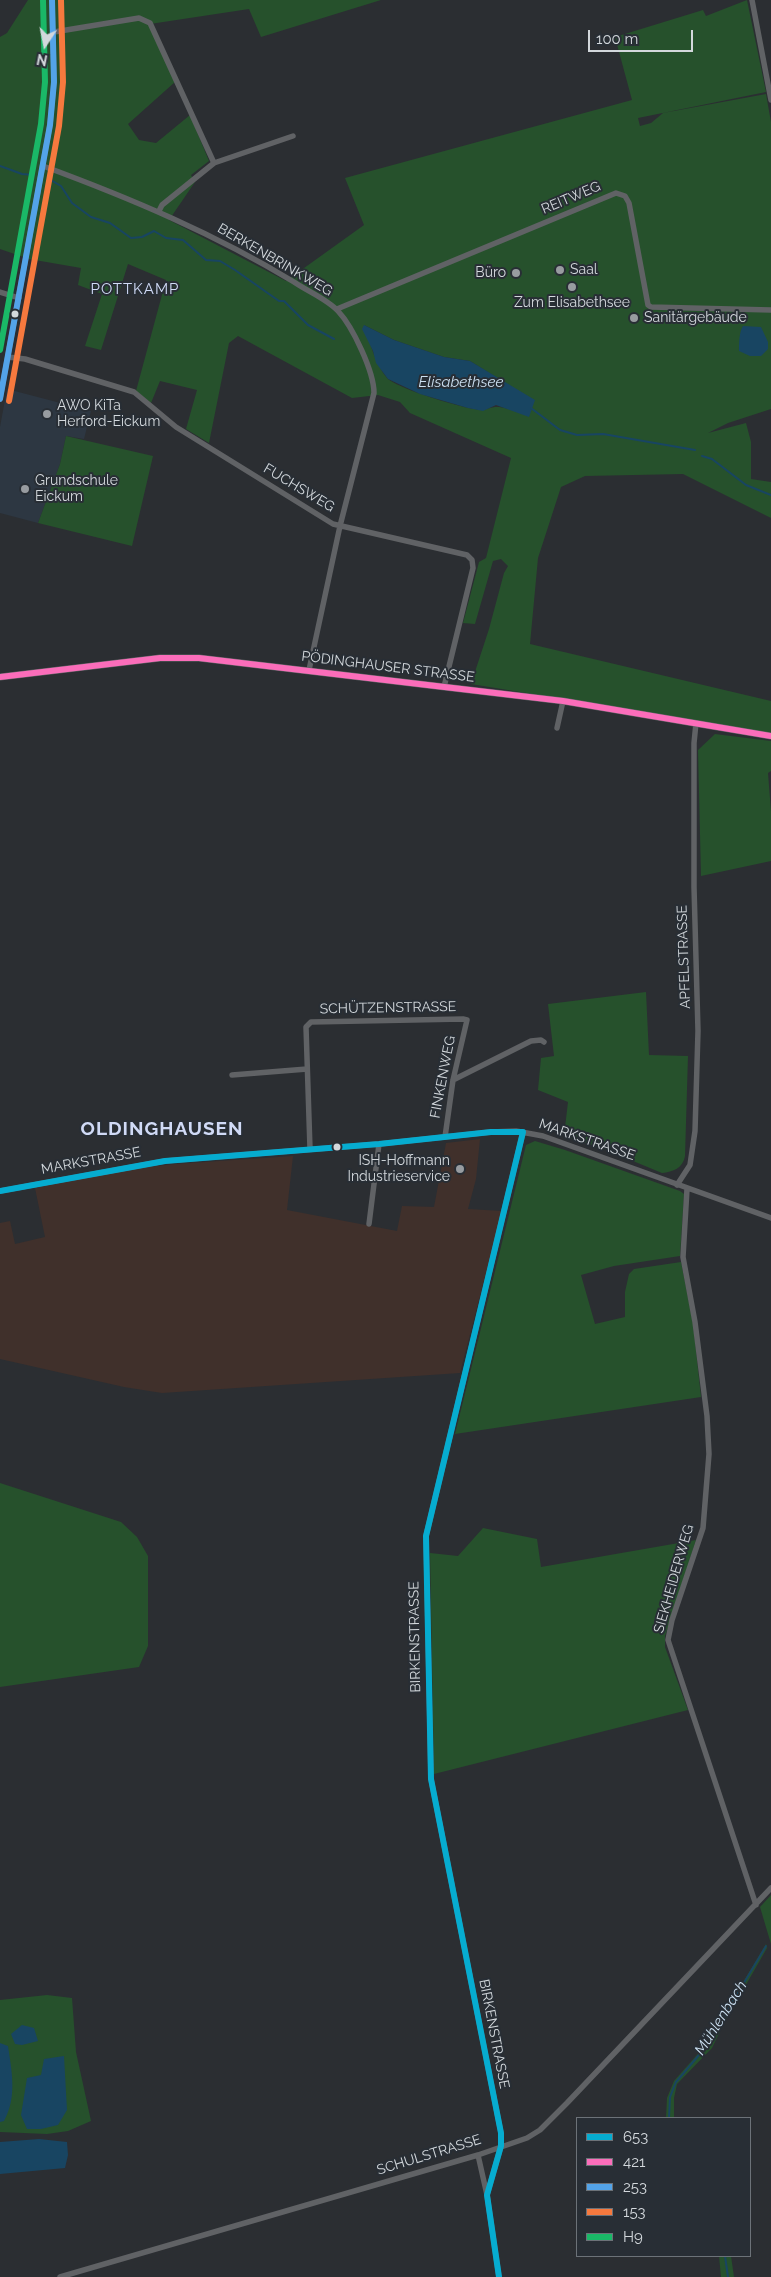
<!DOCTYPE html>
<html>
<head>
<meta charset="utf-8">
<style>
  body { margin:0 }
  #map { position:relative; width:771px; height:2277px; overflow:hidden; background:#2b2e32; font-family:Raleway,sans-serif }
  canvas { display:block }
  .legend { position:absolute; left:576px; top:2117px; width:175px; height:140px; box-sizing:border-box; background:#282e35; border:1px solid #6c7278; margin:0; padding:6px 9px; list-style:none; font-size:15px; color:#d3d8dc }
  .legend li { display:flex; align-items:center; gap:10px; height:25px }
  .legend b { width:25px; border:1px solid #6c7278 }
  .north { position:absolute; left:20px; top:20px; width:50px; height:50px; -webkit-text-stroke:4px #282e35; paint-order:stroke; rotate:191deg; font-size:14px; font-weight:700; line-height:20px; text-align:center; color:#d3d8dc }
  .north::after { content:''; display:block; margin:auto; width:18px; height:22px; background:#d3d8dc; clip-path:polygon(50% 0,100% 100%,50% 72%,0 100%) }
  .scale { position:absolute; left:588px; top:30px; width:105px; height:22px; box-sizing:border-box; border:2px solid #d3d8dc; border-top:0; padding-left:6px; font-size:15px; line-height:18px; white-space:nowrap; color:#d3d8dc; -webkit-text-stroke:4px #282e35; paint-order:stroke }
</style>
</head>
<body>
<div id="map">
<canvas width="771" height="2277"></canvas>
<ul class="legend">
<li><b style="height:6px;background:#06acd0"></b>653</li>
<li><b style="height:6px;background:#fb6dba"></b>421</li>
<li><b style="height:6px;background:#53a3e8"></b>253</li>
<li><b style="height:6px;background:#f6793e"></b>153</li>
<li><b style="height:6px;background:#1ab867"></b>H9</li>
</ul>
<div class="north">N</div>
<div class="scale">100 m</div>
</div>
<script>
const c = document.querySelector('canvas').getContext('2d');
c.lineJoin = 'round';
function paint(path, color) { c.fillStyle = color; c.fill(path, 'evenodd'); }
function strokePath(path, color, width, dash) { c.strokeStyle = color; c.lineWidth = width; c.lineCap = dash ? 'butt' : 'round'; c.setLineDash(dash || []); c.stroke(path); }
function label(font, color, halo, rows, align = 'center') {
  c.font = font + ' Raleway,sans-serif'; c.lineWidth = 4; c.setLineDash([]); c.textBaseline = 'middle'; c.strokeStyle = halo; c.fillStyle = color; for (const [text, x, y, turn = 0] of rows) {
    c.save(); c.translate(x, y); c.rotate((+turn || 0) * Math.PI / 180); c.textAlign = isNaN(turn) ? turn : align; if (halo) c.strokeText(text, 0, 0); c.fillText(text, 0, 0); c.restore();
  }
}
const built = new Path2D(`
  M7,389l84,22 -7,28 -18,-3 -6,28 -22,59 -38,-10v-86z`);
const industrial = new Path2D(`
  M480,1139l-4,40 -8,30 34,2 -42,162 -298,20 -38,-6 -124,-28v-136l10,-2 5,23 30,-7 -10,-49 96,-19 44,-5 118,-8 -6,54 110,21 5,-25 32,1 12,-64z`);
const green = new Path2D(`
  M28,0h353l-120,37 -12,-28 -99,15 25,58 -47,42 11,16 17,3 34,-28 19,46 -18,14 4,7 -26,38 117,61 78,-56 -19,-47 287,-78 -17,-63 88,-27 3,6 41,-16 19,92 -128,26 2,8 11,-3 12,-10 103,-19 5,28v287l-43,14 -20,10 38,-10 5,19v37l20,3v36l-88,-44 -98,2 -24,11 -23,71 -8,86 241,57v32l-300,-49 18,-55 15,-56 4,-7 -7,-7 -8,2 -18,63 -12,-1 16,-61 7,-4 25,-100 -101,-45 -10,-11 -22,-7 -26,3 -114,-62 -9,7 -20,100 -23,-14 11,-39 -37,-9 -9,22 -15,-12 30,-111 -38,-16 -27,86 -16,-4 17,-52 -24,-9 3,-17 -52,-9 -29,-10v-212l7,-4zM364,325l30,15 50,17 26,4 42,26 -4,22c-18,-6 -18,3 -33,0 -16,-2 -79,-21 -88,-31 -12,-14 -17,-36 -23,-53z
  M66,436l87,20 -21,90 -94,-23 22,-59z
  M715,734l56,7v30l-3,2 3,38v50l-70,15 -3,-126z
  M646,992l3,63 39,1 -3,100c-2,12 -12,16 -23,17l-58,-24 -40,-13 4,-34 -30,-12 3,-32 13,-2 -6,-52z
  M535,1141l30,9 115,41 4,3 -4,62 -66,10 -33,9 14,49 30,-7v-25l4,-18 5,-5 47,-7 12,61 8,74 -246,37 71,-289z
  M0,1483l121,39 16,15 11,19v90l-9,21 -139,20z
  M483,1528l54,11 4,28 155,-27 -31,96v11l23,63 -254,64 -4,-221 28,3z
  M771,1895v49l-11,-37z
  M766,1944l1,4 -43,75 -12,25 -35,36 -3,14v20h-8l1,-20 7,-17 30,-34z
  M47,1995l25,3 4,54 15,69 -23,10 -21,3 -47,-2v-132z
  M719,2256h12l3,21h-13z`);
const water = new Path2D(`
  M364,325l30,15 50,17 26,4 65,39 -6,17 -33,-12 -13,6 -15,-3 -48,-14 -32,-15 -12,-16 -3,-12 -11,-22z
  M743,326l18,1 7,15v7l-7,7h-11l-11,-5c0,-7 0,-19 4,-25z
  M22,2025l12,3 4,13 -16,4 -7,-1 -4,-10z
  M0,2043l8,3c4,27 9,51 -4,75l-4,1z
  M64,2056l3,54 -9,15 -17,4h-14l-6,-14 6,-37 14,-3 3,-16z
  M39,2139l28,3 1,13 -3,13 -65,6v-32z`);
const stream = new Path2D(`
  M0,166l22,8 12,1
  M49,179l12,7 11,17 19,14 19,6 21,15 11,-1 12,-6 12,7 17,2 23,20 14,1 15,9 44,31h5l24,24 26,14
  M531,408l29,22 17,5 26,-1 92,16
  M702,456l10,3 34,26 25,10
  M669,2118l1,-21 6,-15 29,-34 61,-102
  M725,2256l3,21`);
const minor = new Path2D(`
  M752,0l19,100
  M54,32l85,-14 11,5 64,140
  M43,166c87,32 172,68 251,116 13,9 33,17 44,29 15,16 36,61 36,82l-34,133 -31,144
  M159,211l3,-6 52,-42 79,-27
  M0,292l19,6
  M337,309l279,-116 9,3 4,7 19,102 3,2 120,3
  M8,357l17,2 109,33 42,35 157,97 134,31 5,5 1,8 -29,119
  M0,399l50,-274 4,-43 -2,-82
  M557,728l6,-27
  M232,1075l75,-6
  M453,1080l78,-39 10,-1 3,2
  M310,1149l-4,-122 5,-5 152,-3 4,1 -14,60 -8,57
  M677,1185l13,-20 5,-34 3,-100 -4,-144v-144l2,-20
  M687,1189l-4,68 12,65 12,94 2,38 -6,74 -31,92 -4,20 88,265
  M0,1191l165,-30 214,-17 112,-12 25,-1 27,5 228,82
  M369,1224l10,-80
  M478,2155l9,40 12,82
  M487,2195l14,-49v-13l-70,-354 -5,-243 97,-404
  M60,2277l418,-122 49,-17 13,-8 27,-27 204,-215`);
const tertiary = new Path2D(`
  M0,677l160,-19h39l364,43 208,35`);
const bus1 = new Path2D(`
  M0,1191l165,-30 214,-17 112,-12h32l-97,404 5,243 70,354v13l-14,49 12,82`);
const bus2 = new Path2D(`
  M0,677l160,-19h39l364,43 208,35`);
const bus3 = new Path2D(`
  M0,399l50,-274 4,-43 -2,-82`);
const bus4 = new Path2D(`
  M9,401l50,-275 4,-44 -2,-82`);
const bus5 = new Path2D(`
  M0,350l41,-226 4,-42 -2,-82`);
const markers = [
  [560,270,5,"#989ca0"],
  [516,273,5,"#989ca0"],
  [572,287,5,"#989ca0"],
  [15,314,4.5,"#d3d8dc"],
  [634,318,5,"#989ca0"],
  [47,414,5,"#989ca0"],
  [25,489,5,"#989ca0"],
  [337,1147,4.5,"#d3d8dc"],
  [460,1169,5,"#989ca0"]
];
const streetNames = [
  ["REITWEG",571,198,-23],
  ["BERKENBRINKWEG",275,260,30],
  ["FUCHSWEG",299,488,31],
  ["PÖDINGHAUSER STRASSE",388,667,7],
  ["APFELSTRASSE",684,957,-92],
  ["SCHÜTZENSTRASSE",388,1008,-1],
  ["FINKENWEG",443,1077,-79],
  ["MARKSTRASSE",587,1140,19],
  ["MARKSTRASSE",91,1161,-10],
  ["SIEKHEIDERWEG",674,1579,-74],
  ["BIRKENSTRASSE",415,1637,-91],
  ["BIRKENSTRASSE",494,2034,79],
  ["SCHULSTRASSE",429,2155,-17]
];
const poiNames = [
  ["Saal",570,270],
  ["Büro",506,273,"right"],
  ["Zum Elisabethsee",572,303,"center"],
  ["Sanitärgebäude",644,318],
  ["AWO KiTa",57,406],
  ["Herford-Eickum",57,422],
  ["Grundschule",35,481],
  ["Eickum",35,497],
  ["ISH-Hoffmann",450,1161,"right"],
  ["Industrieservice",450,1177,"right"]
];
const neighbourhoodNames = [
  ["POTTKAMP",135,289]
];
const waterNames = [
  ["Elisabethsee",461,382],
  ["Mühlenbach",721,2018,-58]
];
const districtNames = [
  ["OLDINGHAUSEN",162,1129]
];
paint(built, '#2d3742');
paint(industrial, '#40302b');
paint(green, '#26512c');
paint(water, '#184562');
strokePath(stream, '#184562', 2);
strokePath(minor, '#606265', 5.5);
strokePath(tertiary, '#606265', 7);
strokePath(bus1, '#06acd0', 6);
strokePath(bus2, '#fb6dba', 6);
strokePath(bus3, '#53a3e8', 6);
strokePath(bus4, '#f6793e', 6);
strokePath(bus5, '#1ab867', 6);
for (const [x, y, r, color] of markers) { const dot = new Path2D(); dot.arc(x, y, r, 0, 2 * Math.PI); c.fillStyle = color; c.fill(dot); strokePath(dot, '#282e35', 2); }
label('14px', '#d3d8dc', '#282e35', streetNames);
label('14px', '#d3d8dc', '#282e35', poiNames, 'left');
c.letterSpacing = '1px';
label('15px', '#d0daf6', '#282e35', neighbourhoodNames);
c.letterSpacing = '0px';
label('italic 15px', '#cbdff0', '#282e35', waterNames);
c.letterSpacing = '1px';
label('bold 19px', '#d0daf6', '#282e35', districtNames);
c.letterSpacing = '0px';
</script>
</body>
</html>
